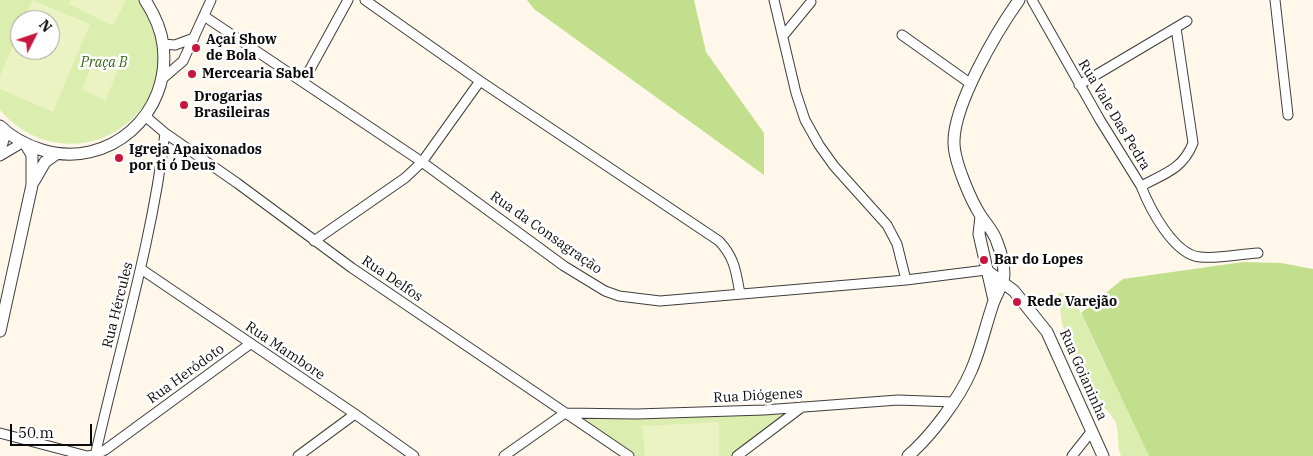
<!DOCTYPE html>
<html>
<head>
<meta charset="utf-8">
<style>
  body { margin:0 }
  #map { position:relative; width:1313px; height:456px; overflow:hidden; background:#fff7e9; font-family:"IBM Plex Serif",serif }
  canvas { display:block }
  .north { position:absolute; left:10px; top:10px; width:50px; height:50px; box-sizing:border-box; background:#fff; border:1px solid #9d9d9d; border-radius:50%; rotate:49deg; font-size:14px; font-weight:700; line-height:20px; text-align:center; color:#0b0b0b }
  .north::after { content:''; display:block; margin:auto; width:18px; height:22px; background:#c81640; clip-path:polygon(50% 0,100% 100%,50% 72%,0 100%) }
  .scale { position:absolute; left:10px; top:424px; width:82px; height:22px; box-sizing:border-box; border:2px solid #0b0b0b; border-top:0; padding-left:6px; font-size:15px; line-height:18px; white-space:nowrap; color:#0b0b0b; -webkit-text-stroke:4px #fff; paint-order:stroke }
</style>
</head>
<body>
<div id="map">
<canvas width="1313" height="456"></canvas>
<div class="north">N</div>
<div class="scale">50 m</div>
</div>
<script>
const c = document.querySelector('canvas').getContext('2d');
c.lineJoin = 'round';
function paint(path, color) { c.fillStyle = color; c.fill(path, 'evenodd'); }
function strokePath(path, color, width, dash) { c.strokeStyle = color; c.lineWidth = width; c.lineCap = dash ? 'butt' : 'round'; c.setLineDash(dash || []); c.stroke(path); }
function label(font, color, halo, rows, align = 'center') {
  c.font = font + ' "IBM Plex Serif",serif'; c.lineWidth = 5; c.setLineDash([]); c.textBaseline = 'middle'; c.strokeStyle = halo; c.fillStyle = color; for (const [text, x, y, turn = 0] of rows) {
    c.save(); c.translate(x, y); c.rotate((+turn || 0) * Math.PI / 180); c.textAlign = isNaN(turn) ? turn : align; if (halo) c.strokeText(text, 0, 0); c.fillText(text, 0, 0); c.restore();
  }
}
const green = new Path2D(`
  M0,0h141c4,7 11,15 13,23 2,6 2,13 3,19 1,6 3,13 3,19 0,15 -7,32 -15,43 -36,51 -105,53 -145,6zM20,20h30v30h-30z
  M1058,293h13l78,163h-28c-5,-11 -1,-24 -6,-35 -7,-13 -21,-19 -26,-34v6l-27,-55 5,-1 -5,-13z
  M802,407l-65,49h-108l-64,-43z`);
const forest = new Path2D(`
  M527,0h167l12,52 58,81v42l-230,-166z
  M1243,262l38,1 32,6v187h-164l-68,-143 42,-34z`);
const pitch = new Path2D(`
  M32,0l58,24 -37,88 -53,-23v-13l20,-47v21h30v-30h-26z
  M71,0h55l-13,26 -44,-22z
  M95,56l24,10 -13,34 -24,-10z
  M719,422v34h-74l-3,-30z`);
const minor = new Path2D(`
  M365,0l115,81 239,160c16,17 17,31 21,53
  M774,0l22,93 9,27 14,25 15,21 53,59 10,19 9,36
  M1032,0l68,120 41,66c23,-12 42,-17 52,-43l-17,-115
  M1275,0l13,115
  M204,16l218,146 142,104 41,25 14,5 41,5 246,-21 80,-10
  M902,35l69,49
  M783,36l28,-34
  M163,44l12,1 19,-7
  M162,79l21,-18 28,-61
  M303,82l45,-82
  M1079,85l108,-64
  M145,116l20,17 72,50 115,85 277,188
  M0,153l4,-13 1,-9
  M0,156l22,-13
  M1141,186c9,23 33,69 59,71 18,2 40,-3 58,-4
  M314,241l91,-63 17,-16 58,-81
  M141,269l214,145 59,42
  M0,433l87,23 8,-1 10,-5 145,-106
  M95,456c24,-107 57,-213 70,-323
  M298,456l57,-42
  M504,456l61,-43 71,1 128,-4 134,-10 55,2
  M737,456l65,-49
  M1072,456l19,-24`);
const tertiary = new Path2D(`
  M0,126c12,12 26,19 42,24 67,20 130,-36 121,-105 -2,-17 -9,-31 -18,-45
  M34,181l11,-19 11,-8
  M981,216l-2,18 15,66
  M986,270l28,21 33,41 56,124
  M0,331l32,-146v-30l-6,-10
  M908,456c23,-20 51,-57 63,-85 9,-20 14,-43 21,-64 3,-11 11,-21 12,-32 0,-11 -3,-23 -7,-33 -3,-10 -10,-17 -16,-26 -10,-15 -27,-55 -27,-73 -1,-38 43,-112 65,-143`);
const markers = [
  [196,48,5,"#c81640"],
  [192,74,5,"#c81640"],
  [184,105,5,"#c81640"],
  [119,158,5,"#c81640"],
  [984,260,5,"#c81640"],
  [1017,302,5,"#c81640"]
];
const poiNames = [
  ["Açaí Show",206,40],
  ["de Bola",206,56],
  ["Mercearia Sabel",202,74],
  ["Drogarias",194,97],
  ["Brasileiras",194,113],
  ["Igreja Apaixonados",129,150],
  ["por ti ó Deus",129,166],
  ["Bar do Lopes",994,260],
  ["Rede Varejão",1027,302]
];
const parkNames = [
  ["Praça B",104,63]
];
const streetNames = [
  ["Rua Vale Das Pedra",1114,115,59],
  ["Rua da Consagração",546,233,35],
  ["Rua Delfos",392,279,34],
  ["Rua Hércules",118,305,-76],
  ["Rua Mambore",285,351,34],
  ["Rua Heródoto",186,374,-36],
  ["Rua Goianinha",1083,375,66],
  ["Rua Diógenes",758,396,-3]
];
paint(green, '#dbedaf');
paint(forest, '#c1df8d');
paint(pitch, '#ebf3c2');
strokePath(minor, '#3e3e3e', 11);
strokePath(tertiary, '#3e3e3e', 13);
strokePath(minor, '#fff', 9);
strokePath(tertiary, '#fff', 11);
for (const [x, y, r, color] of markers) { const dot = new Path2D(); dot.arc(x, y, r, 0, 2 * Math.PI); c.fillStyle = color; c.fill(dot); strokePath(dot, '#fff', 2); }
label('bold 14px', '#0b0b0b', '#fff', poiNames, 'left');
label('italic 14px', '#366816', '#fff', parkNames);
label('14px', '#0b0b0b', '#fff', streetNames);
</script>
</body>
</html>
